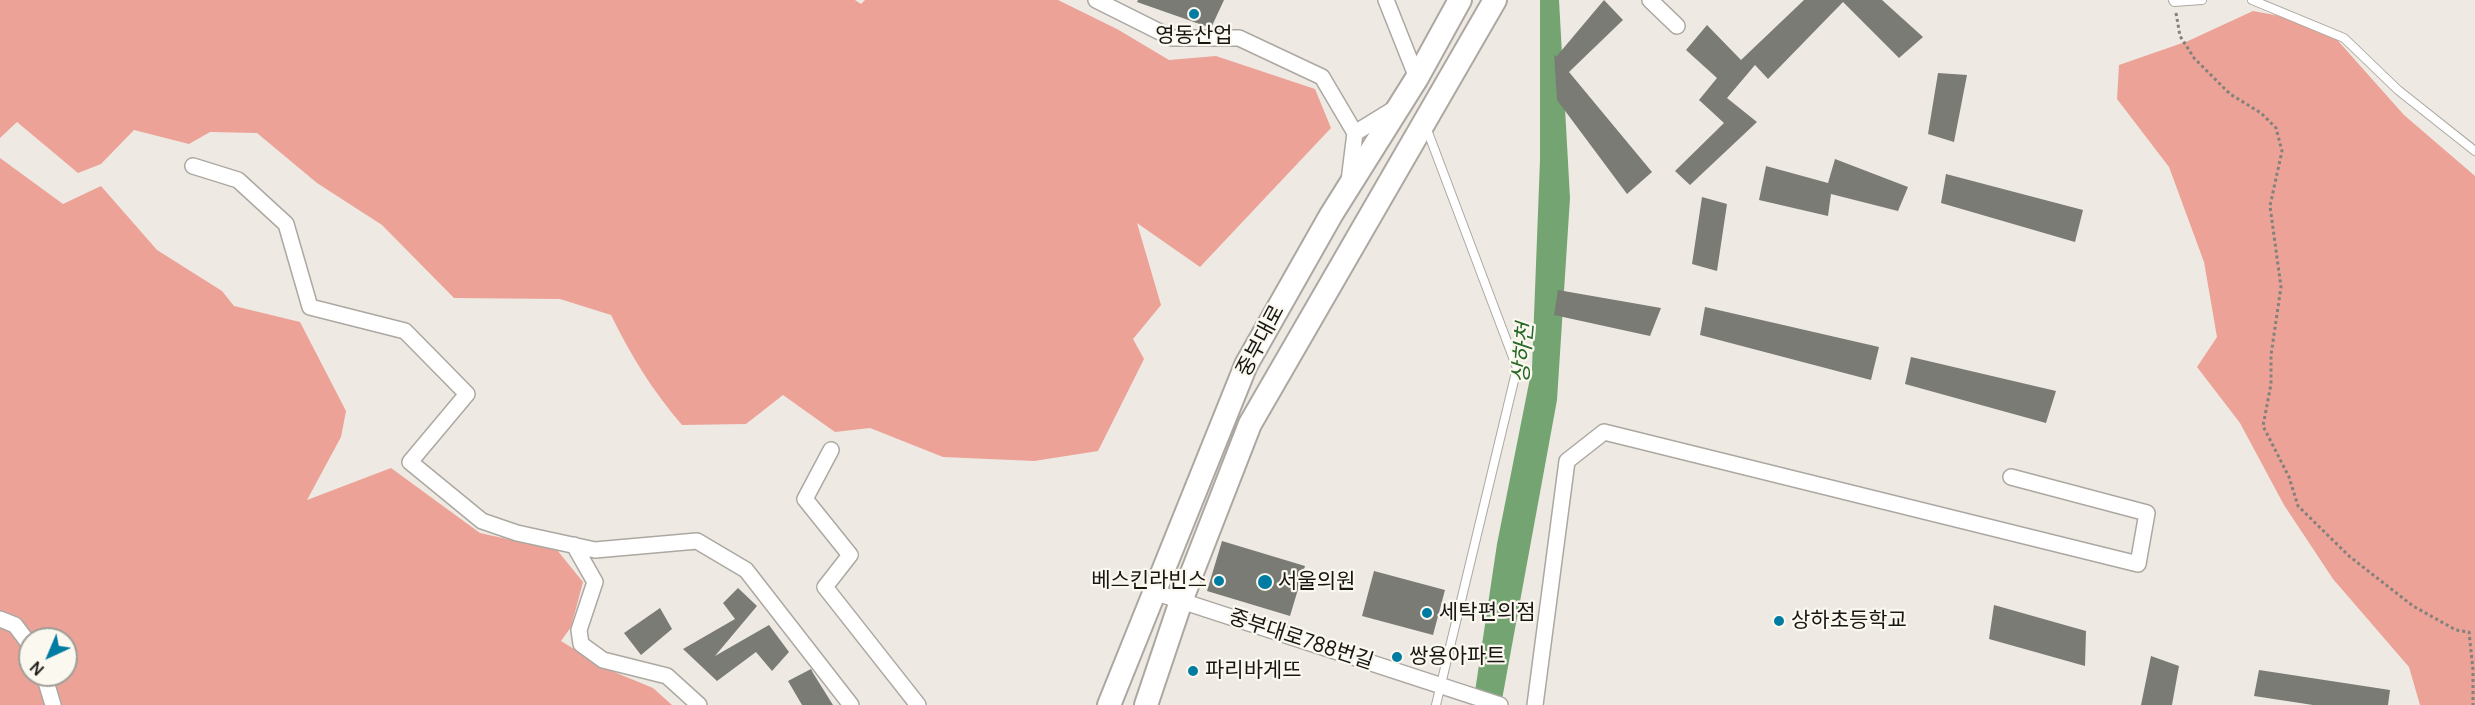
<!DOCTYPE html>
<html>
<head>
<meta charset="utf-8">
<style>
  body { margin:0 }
  #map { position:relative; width:2475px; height:705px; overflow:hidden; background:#eeeae3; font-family:Manrope,sans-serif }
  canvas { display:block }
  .north { position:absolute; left:18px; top:627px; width:60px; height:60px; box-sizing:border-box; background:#fbf8f0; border:2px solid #a09e98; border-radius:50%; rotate:224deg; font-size:16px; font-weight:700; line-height:24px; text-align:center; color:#171613 }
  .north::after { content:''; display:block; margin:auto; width:21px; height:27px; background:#007ba2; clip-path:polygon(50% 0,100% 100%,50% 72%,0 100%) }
</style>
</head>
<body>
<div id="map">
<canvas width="2475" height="705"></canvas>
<div class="north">N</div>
</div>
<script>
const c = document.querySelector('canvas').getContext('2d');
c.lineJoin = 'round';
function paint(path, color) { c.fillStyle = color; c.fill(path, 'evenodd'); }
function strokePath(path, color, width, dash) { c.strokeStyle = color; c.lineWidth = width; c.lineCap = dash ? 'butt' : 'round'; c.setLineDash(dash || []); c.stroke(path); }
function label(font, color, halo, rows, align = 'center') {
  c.font = font + ' Manrope,"Noto Sans KR",sans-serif'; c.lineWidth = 4.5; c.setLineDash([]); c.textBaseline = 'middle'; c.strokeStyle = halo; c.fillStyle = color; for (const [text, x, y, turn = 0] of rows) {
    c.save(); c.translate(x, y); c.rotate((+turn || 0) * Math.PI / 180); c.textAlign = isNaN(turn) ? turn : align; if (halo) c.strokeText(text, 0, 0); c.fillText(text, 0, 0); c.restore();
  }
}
const forest = new Path2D(`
  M0,0h855l6,4 4,-4h193l59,29 52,31 47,-4 99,33 16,39 -131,139 -63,-44 24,82 -28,34 11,20 -46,92 -64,10 -91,-4 -73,-29 -35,4 -52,-37 -37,29 -64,1c-30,-35 -51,-69 -71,-110l-51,-16 -106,-1 -72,-73 -65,-42 -60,-50 -47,-1 -21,12 -55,-14 -33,34 -23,9 -61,-51 -17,16z
  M2253,11l70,13 81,91 71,61v529h-55l-11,-38 -76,-88 -49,-74 -44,-82 -43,-56 20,-30 -13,-75 -35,-95 -52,-68 2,-34 69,-24z
  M0,158l63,46 38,-18 56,64 65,41 12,15 66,16 46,89 -5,26 -34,63 84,-32 89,65 77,17 26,32 -12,45 -10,14 46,28 46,19 19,17h-672zM30,639h36v36h-36z`);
const water = new Path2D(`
  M1540,0h19l11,198 -13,202 -56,305h-28l24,-161 35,-176 8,-208z`);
const building = new Path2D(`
  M1138,0h86l-13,28 -74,-26z
  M1604,0l19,20 -54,52 83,100 -25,22 -70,-94 -3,-46 2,3z
  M1804,0h78l41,37 -24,21 -56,-56 -75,77 -13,-14 -28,33 30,24 -67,63 -15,-14 49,-48 -25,-23 18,-22 -31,-28 21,-25 34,35z
  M1938,73l29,2 -13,67 -26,-8z
  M1835,159l73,28 -10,24 -67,-17 -3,22 -69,-16 7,-34 62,17z
  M1946,174l137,36 -8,32 -134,-39z
  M1702,197l25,7 -10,67 -25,-7z
  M1558,290l103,18 -11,28 -96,-21z
  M1705,307l174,40 -8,33 -171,-45z
  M1911,357l145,34 -10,32 -141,-39z
  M1222,541l83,25 -15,50 -83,-25z
  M1374,571l71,19 -12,45 -71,-19z
  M738,588l19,18 -42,50 54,-31 20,27 -17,19 -16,-19 -39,29 -34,-32 52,-30 -12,-16z
  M1994,605l92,26 -1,35 -96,-27z
  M660,608l12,21 -31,26 -17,-22z
  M2151,656l28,10 -7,39h-31z
  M811,669l2,4 20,32h-31l-14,-24z
  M2259,670l131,20 -2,15h-75l-59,-9z`);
const path = new Path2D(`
  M2176,13l4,23 14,22 36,36 31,19 15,15 6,23 -12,55 11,81 -10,68v29l-8,42 26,51 9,29 51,50 64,50 43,24 13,2 4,38v35`);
const service = new Path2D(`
  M2173,0l1,2 28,-2
  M2252,0l92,38 54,52 77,61
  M1426,127l91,241 -81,337`);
const minor = new Path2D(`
  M1096,0l76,38h67l83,39 33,56 -6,48
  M1386,0l31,78
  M1650,0l27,26
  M1355,133l39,-24
  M193,166l45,14 48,44 24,83 95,24 62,63 -57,68 72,59 35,12 78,17 102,-9 49,29 105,135
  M831,450l-26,49 45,56 -25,32 93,118
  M574,545l21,37 -16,48 2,14 22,16 64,16 32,29
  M1154,592l346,113
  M0,619l15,6 15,20
  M44,675l9,30
  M1535,705l32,-244 37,-29 534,132 9,-51 -136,-36`);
const primary = new Path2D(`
  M1109,705l137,-340 85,-150 86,-137 43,-78
  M1146,705l35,-104 69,-177 245,-424`);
const markers = [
  [1194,14,6,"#007ba2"],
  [1219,581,6,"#007ba2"],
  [1265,582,8,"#007ba2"],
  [1427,613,6,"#007ba2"],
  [1779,621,6,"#007ba2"],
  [1397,657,6,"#007ba2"],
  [1193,671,6,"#007ba2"]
];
const poiNames = [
  ["영동산업",1194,36,"center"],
  ["베스킨라빈스",1207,581,"right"],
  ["서울의원",1278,582],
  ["세탁편의점",1439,613],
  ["상하초등학교",1791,621],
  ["쌍용아파트",1409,657],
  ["파리바게뜨",1205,671]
];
const streetNames = [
  ["중부대로",1261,341,-62],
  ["중부대로788번길",1301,640,18]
];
const waterNames = [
  ["상하천",1524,353,-85]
];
paint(forest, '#eca297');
paint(water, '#74a471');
paint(building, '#7a7b74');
strokePath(service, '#aca8a1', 10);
strokePath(minor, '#aca8a1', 18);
strokePath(primary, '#aca8a1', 26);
strokePath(path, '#83817c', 3, [3, 3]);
strokePath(service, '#fff', 8);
strokePath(minor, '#fff', 15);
strokePath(primary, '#fff', 22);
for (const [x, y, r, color] of markers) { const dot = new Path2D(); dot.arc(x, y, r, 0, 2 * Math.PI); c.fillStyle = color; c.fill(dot); strokePath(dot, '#fbf8f0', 2); }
label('21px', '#171613', '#fbf8f0', poiNames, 'left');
label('21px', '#171613', '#fbf8f0', streetNames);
label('italic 22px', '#256725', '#fbf8f0', waterNames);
</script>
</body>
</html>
